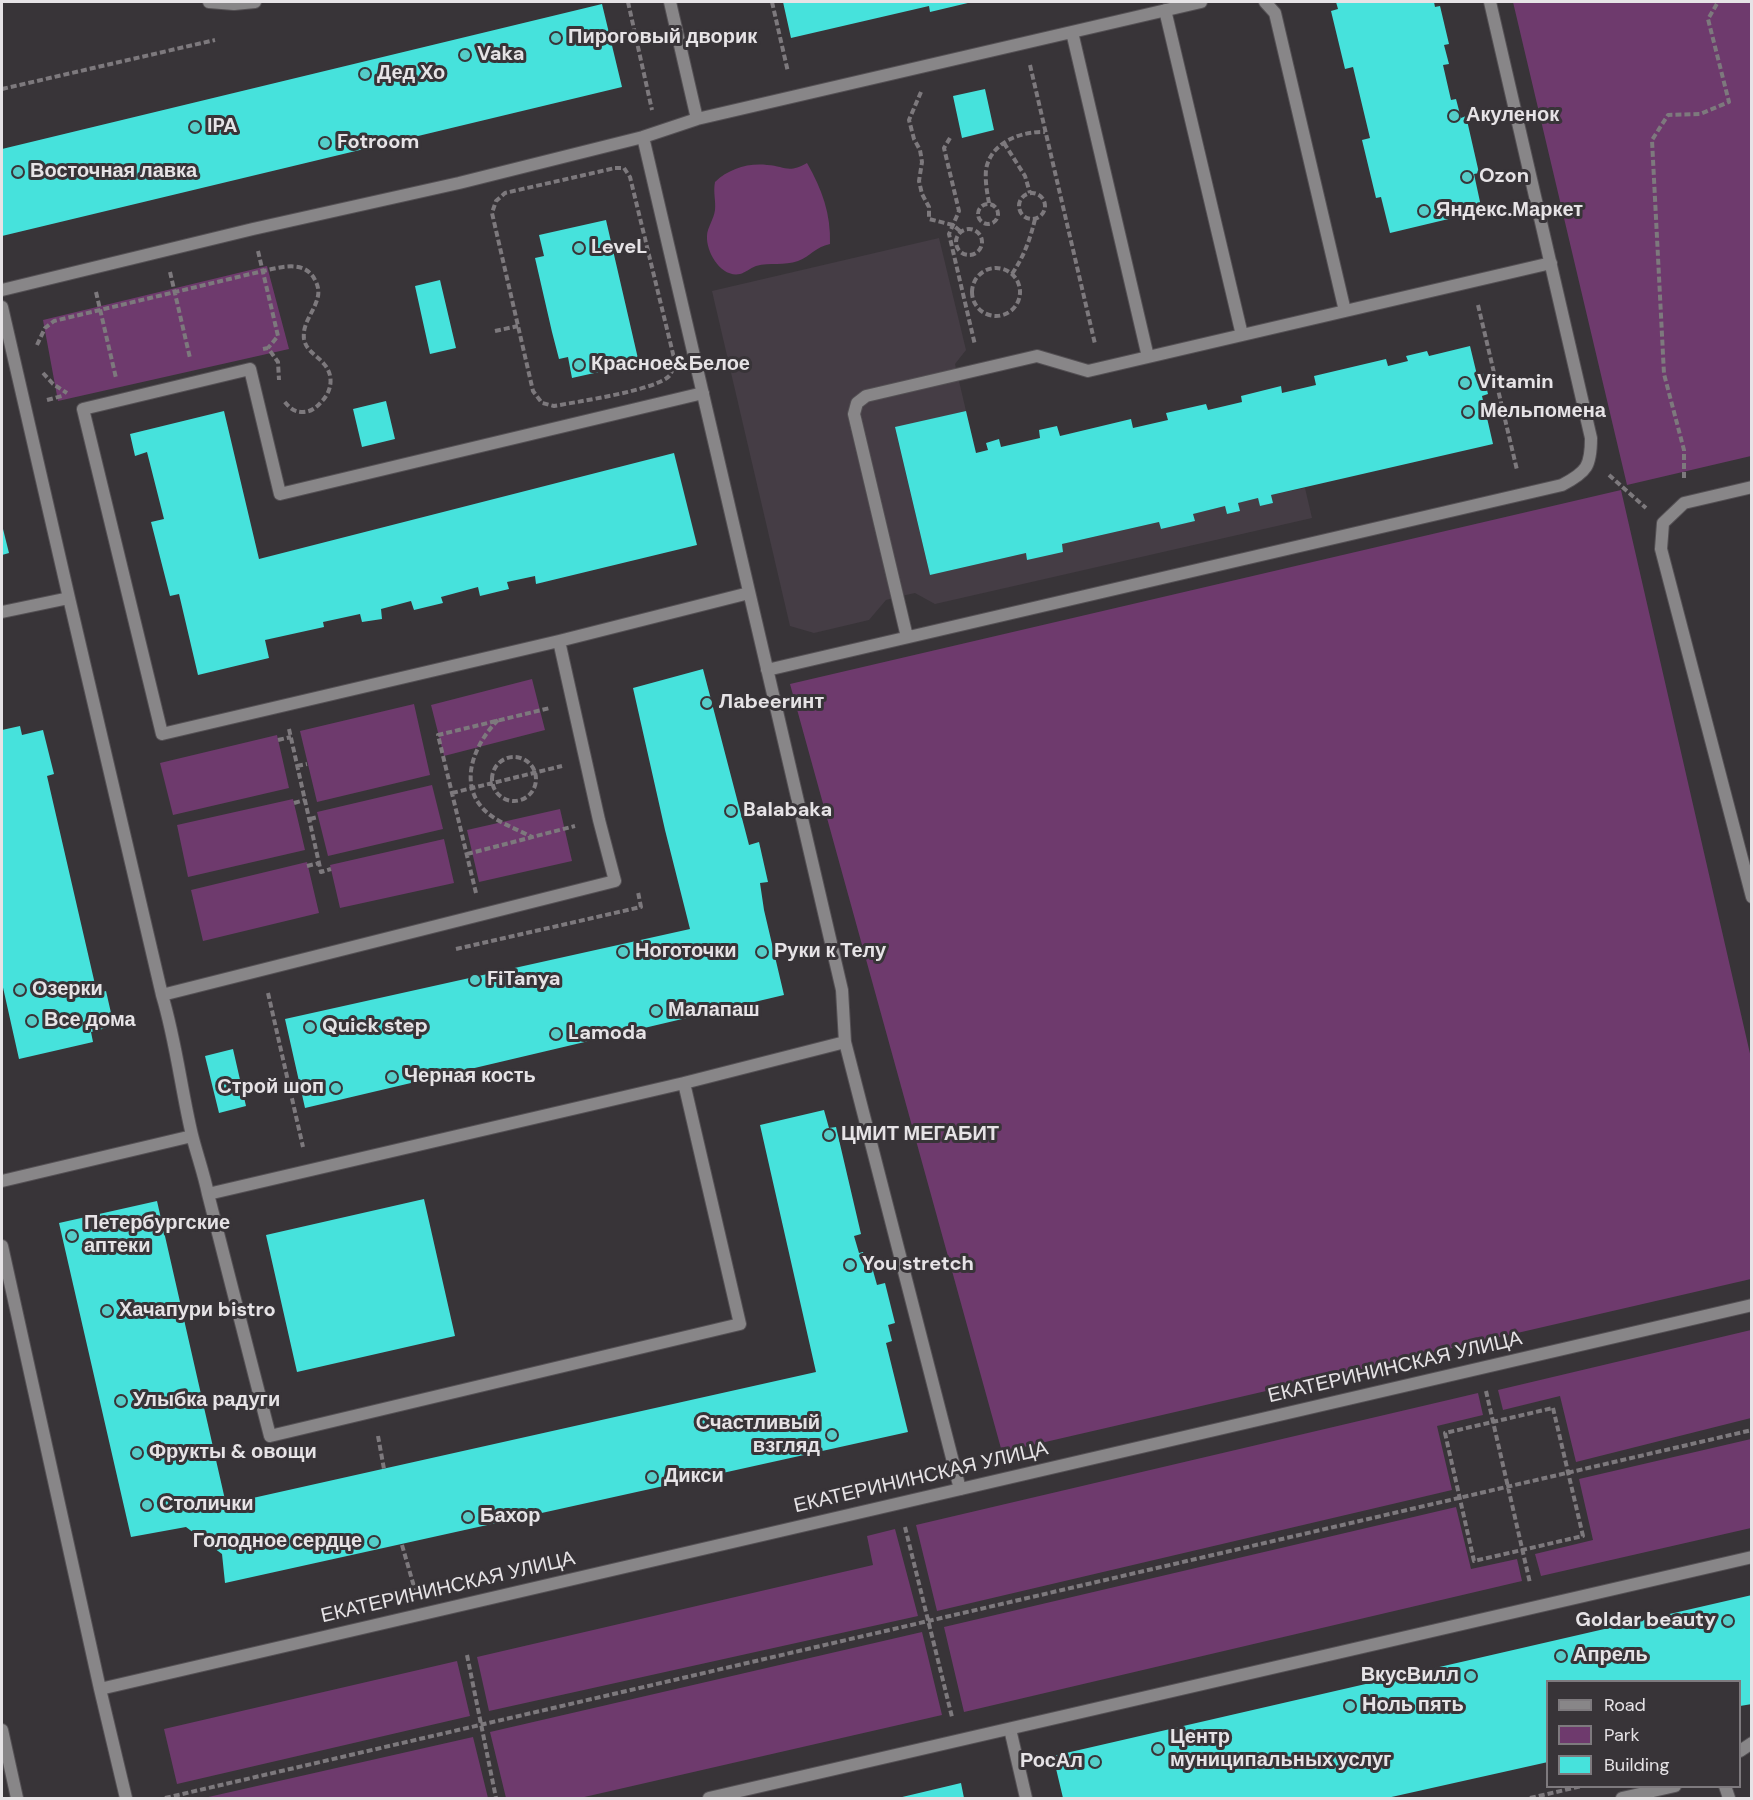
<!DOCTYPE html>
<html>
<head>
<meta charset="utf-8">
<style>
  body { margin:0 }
  #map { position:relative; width:1753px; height:1800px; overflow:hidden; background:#383438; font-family:"DM Sans",sans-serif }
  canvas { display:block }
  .frame { position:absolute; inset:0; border:3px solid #e6e3e6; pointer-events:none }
  .legend { position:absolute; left:1546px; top:1680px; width:195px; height:108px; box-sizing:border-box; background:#383438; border:2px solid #7e7a7e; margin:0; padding:8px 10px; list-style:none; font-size:18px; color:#e6e3e6 }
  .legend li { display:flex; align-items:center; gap:12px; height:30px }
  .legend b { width:30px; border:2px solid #7e7a7e }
</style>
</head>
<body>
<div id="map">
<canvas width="1753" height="1800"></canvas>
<div class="frame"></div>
<ul class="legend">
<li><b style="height:8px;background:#888688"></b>Road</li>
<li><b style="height:16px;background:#6e3a6d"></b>Park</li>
<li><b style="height:16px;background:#46e2dc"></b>Building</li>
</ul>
</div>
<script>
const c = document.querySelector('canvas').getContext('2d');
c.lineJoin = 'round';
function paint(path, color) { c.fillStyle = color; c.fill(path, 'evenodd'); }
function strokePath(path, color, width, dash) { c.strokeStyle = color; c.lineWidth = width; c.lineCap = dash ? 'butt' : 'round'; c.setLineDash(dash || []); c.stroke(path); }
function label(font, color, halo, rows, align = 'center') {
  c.font = font + ' "DM Sans",sans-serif'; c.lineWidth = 6; c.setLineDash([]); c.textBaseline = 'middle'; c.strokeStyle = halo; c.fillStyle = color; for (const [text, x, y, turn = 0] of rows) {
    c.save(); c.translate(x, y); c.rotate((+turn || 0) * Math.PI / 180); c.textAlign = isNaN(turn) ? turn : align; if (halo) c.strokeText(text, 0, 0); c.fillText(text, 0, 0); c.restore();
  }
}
const built = new Path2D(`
  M939,238l27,112 -11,14 11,47 -71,17 35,147 96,-22 37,-1 -1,-8 97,-22 2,7 33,-8 -1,-7 32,-8 2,8 12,-3 -1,-8 20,-5 2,8 13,-3 -2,-8 34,-7 7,30 -377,86 -20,-11 -18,4 -11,3 -17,20 -55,13 -24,-7 -78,-335z`);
const green = new Path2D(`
  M1513,2h238v454l-124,29z
  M807,163c15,26 24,51 23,81 -15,3 -19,12 -32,17 -14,5 -28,1 -42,5 -6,2 -11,7 -16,8 -19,4 -34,-22 -33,-38 0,-8 7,-17 8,-26 1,-9 -2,-18 0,-28 14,-13 32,-19 52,-17 18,1 21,9 40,-2z
  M267,266l22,83 -231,52 -15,-81z
  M1621,490l130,568v221l-749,173 -212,-768z
  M532,679l13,51 -101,26 -13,-51z
  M414,704l16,71 -113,27 -17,-71z
  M277,735l12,53 -116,27 -13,-52z
  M432,785l11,44 -115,27 -11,-44z
  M293,799l12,51 -117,27 -11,-52z
  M560,809l12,52 -93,21 -12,-52z
  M444,839l10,44 -114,25 -10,-43z
  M307,862l12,51 -116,28 -12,-51z
  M1751,1330v88l-175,44 -16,-66 -57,14 -5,-20z
  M1478,1393l5,22 -46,11 15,64 -515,121 -21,-86z
  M1751,1439v89l-210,48 -6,-22 58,-14 -14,-61z
  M1456,1507l15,62 46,-10 5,22 -558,131 -20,-85z
  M895,1529l23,87 -429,95 -12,-54 396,-92 -6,-29z
  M922,1632l20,83 -362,83h-74l-16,-66z
  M457,1661l13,55 -293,68 -13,-55z
  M473,1737l15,61h-284z`);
const building = new Path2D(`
  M783,2h189l-42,10 -1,-6 -138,32z
  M1336,2h98l1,5 5,-1 9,38 -5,1 5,19 -6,1 8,35 5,-1 5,19 5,-2 13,57 -5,1 8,37 -92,22 -9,-36 -5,1 -14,-58 8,-2 -17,-71 -8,2 -14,-58 7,-2z
  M602,4l20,83 -620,149v-87z
  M985,89l9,41 -32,8 -9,-42z
  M606,220l33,143 -67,15 -4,-21 -9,2 -7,-27 -17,-74 9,-2 -5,-21z
  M440,280l16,68 -26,6 -15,-68z
  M1470,346l7,29 6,-2 5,21 -6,2 11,48 -222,51 2,8 -13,3 -2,-8 -20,5 2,8 -13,3 -2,-8 -32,8 2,7 -34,8 -2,-7 -97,22 1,8 -36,8 -1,-7 -96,22 -35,-148 71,-16 10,42 12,-3 -2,-7 13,-4 2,8 39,-9 -1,-8 18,-4 3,10 71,-17 2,9 35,-8 -2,-7 40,-9 2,6 34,-8 -1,-6 40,-10 1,7 34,-8 -2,-9 72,-17 2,7 20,-5 -2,-5 21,-5 2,5z
  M386,401l9,38 -33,8 -9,-38z
  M224,411l35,148 415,-106 23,92 -161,39 -1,-8 -28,6 2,7 -29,7 -2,-9 -37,10 2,6 -29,7 -3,-9 -30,8 1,10 -20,3 -2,-8 -37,8 1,5 -59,13 4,18 -71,17 -19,-81 -9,2 -19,-74 13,-3 -17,-67 -12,4 -5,-22z
  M2,525l7,28 -7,2z
  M703,669l46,176 10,-3 9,40 -8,1 4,27 20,85 -479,113 -20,-89 405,-90 -25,-99 -32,-142z
  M20,726l2,9 21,-5 11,44 -7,2 50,217 9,-2 8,35 -23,6 2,10 -74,17 -17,-76v-253z
  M233,1049l13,57 -27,7 -14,-57z
  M824,1110l5,18 7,-1 25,107 -7,2 5,17 4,-1 4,16 5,-1 5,18 8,-2 10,40 -7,2 4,16 -6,2 22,89 -683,151 -3,-29 -36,-27 -55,10 -72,-314 98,-22 69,303 590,-132 -56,-247z
  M424,1199l31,137 -158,36 -31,-137z
  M1752,1595v109l-12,2v-24h-192v80l-161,36h-324l-10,-42z
  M961,1783l3,15h-66z`);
const path = new Path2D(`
  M628,2l24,108
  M772,2l16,70
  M1030,65l65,279
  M2,89l213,-49
  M921,92l-12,28 5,19 6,11 2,12 -3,19 3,13 7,13v12l24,6 7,6
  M950,138l-6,10 15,63 -10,23 26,111
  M1004,143l21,33 5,17
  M615,168h9l6,9 45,185c-1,4 -3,10 -5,13 -11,15 -95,27 -116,31l-12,-3 -9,-12 -41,-178 4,-12 9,-8z
  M1019 206a13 13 0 1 1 26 0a13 13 0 1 1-26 0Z
  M989,203c-2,-11 -4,-22 -3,-33 4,-28 36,-39 59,-38
  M978 214a10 10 0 1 1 20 0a10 10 0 1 1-20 0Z
  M956 242a13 13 0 1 1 26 0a13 13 0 1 1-26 0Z
  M258,251l20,85 -10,12
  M972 292a24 24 0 1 1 48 0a24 24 0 1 1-48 0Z
  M170,272l20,86
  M1012,274c12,-18 18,-34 23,-55
  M96,292l20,86
  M1478,305l39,165
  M495,331l23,-5
  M37,345l8,-17 9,-7 209,-50c19,-4 43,-12 53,11 3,6 3,12 1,18 -4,13 -15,24 -13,39 2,12 13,16 20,25 10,11 8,27 -2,37 -5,6 -11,11 -19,11 -10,0 -14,-5 -19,-11
  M263,349l5,-1 10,14 1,18
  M43,373l10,11 14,9
  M47,400l15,-4
  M1609,475l37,33
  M1684,478v-28l-20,-76 -12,-234 16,-25 32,-1 29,-12 -21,-83 10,-17
  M498,720c-21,21 -39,58 -18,85 12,16 35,23 52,32
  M289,729l32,143 10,-3
  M278,740l13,-3
  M492 779a22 22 0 1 1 44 0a22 22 0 1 1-44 0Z
  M297,766l10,-2
  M452,793l110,-27
  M294,803l11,-3
  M310,819l8,-2
  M467,854l108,-28
  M307,866l12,-3
  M476,893l-38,-158 112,-27
  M456,949l185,-42 -3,-15
  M268,993l35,154
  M1486,1391l44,192
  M1553,1408l30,128 -109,25 -29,-128z
  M378,1436l6,33
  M905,1527l47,190
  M402,1545l13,45
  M467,1655l29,143
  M165,1798l1587,-368
  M1530,1798l52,-12`);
const service = new Path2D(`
  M670,2l27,117
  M1265,2l10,11 70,298
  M1165,10l77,325
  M1072,32l76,325
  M643,137l54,-18 504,-117
  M2,290l251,-61 206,-46 184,-46 199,853 3,52 115,447
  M2,307l67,291 -67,14
  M703,393l-423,101 -30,-125 -167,40 79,325 397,-93 190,-48
  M1752,487l-68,16 -21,20 -2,26 91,348
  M69,598l93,397 453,-114 -16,-61 -40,-179
  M907,637l-53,-223 3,-11 9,-7 171,-40 51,15 463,-108
  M767,670l795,-185c25,-13 29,-19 29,-47l-101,-436
  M162,995c14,46 19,94 30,140 5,20 12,39 16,59l62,242 470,-112 -56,-241 -476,111
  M684,1083l161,-41
  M2,1181l190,-45
  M1010,1729l16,69
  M1740,1751l12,-8
  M1725,1786l4,12
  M1622,1798l53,-12`);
const minor = new Path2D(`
  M209,2l25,2 21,-2
  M2,1246l98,443 26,109
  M100,1689l1652,-384
  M2,1730l15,68
  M709,1798l1043,-241`);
const markers = [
  [556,38,6,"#54cdc8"],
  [465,55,6,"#54cdc8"],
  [365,74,6,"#54cdc8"],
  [1454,116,6,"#54cdc8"],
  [195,127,6,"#54cdc8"],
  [325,143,6,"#54cdc8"],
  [18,172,6,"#54cdc8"],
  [1467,177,6,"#54cdc8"],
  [1424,211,6,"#54cdc8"],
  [579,248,6,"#54cdc8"],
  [579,365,6,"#54cdc8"],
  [1465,383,6,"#54cdc8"],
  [1468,412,6,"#54cdc8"],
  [707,703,6,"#54cdc8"],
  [731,811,6,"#54cdc8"],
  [623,952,6,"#54cdc8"],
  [762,952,6,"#54cdc8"],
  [475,980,6,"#54cdc8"],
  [20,990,6,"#54cdc8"],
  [656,1011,6,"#54cdc8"],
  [32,1021,6,"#54cdc8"],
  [310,1027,6,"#54cdc8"],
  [556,1034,6,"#54cdc8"],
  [392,1077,6,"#54cdc8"],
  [336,1088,6,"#54cdc8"],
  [829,1135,6,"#54cdc8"],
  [72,1236,6,"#54cdc8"],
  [850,1265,6,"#54cdc8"],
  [107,1311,6,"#54cdc8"],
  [121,1401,6,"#54cdc8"],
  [832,1435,6,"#54cdc8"],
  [137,1453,6,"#54cdc8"],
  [652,1477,6,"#54cdc8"],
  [147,1505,6,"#54cdc8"],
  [468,1517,6,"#54cdc8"],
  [374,1542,6,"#54cdc8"],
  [1728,1621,6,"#54cdc8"],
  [1561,1656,6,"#54cdc8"],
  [1471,1676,6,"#54cdc8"],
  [1350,1706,6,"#54cdc8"],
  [1158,1749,6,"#54cdc8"],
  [1095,1762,6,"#54cdc8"]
];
const poiNames = [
  ["Пироговый дворик",568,38],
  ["Vaka",477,55],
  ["Дед Хо",377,74],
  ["Акуленок",1466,116],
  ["IPA",207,127],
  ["Fotroom",337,143],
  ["Восточная лавка",30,172],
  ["Ozon",1479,177],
  ["Яндекс.Маркет",1436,211],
  ["LeveL",591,248],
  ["Красное&Белое",591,365],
  ["Vitamin",1477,383],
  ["Мельпомена",1480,412],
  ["Лаbeerинт",719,703],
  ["Balabaka",743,811],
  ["Ноготочки",635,952],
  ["Руки к Телу",774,952],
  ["FiTanya",487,980],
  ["Озерки",32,990],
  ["Малапаш",668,1011],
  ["Все дома",44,1021],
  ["Quick step",322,1027],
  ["Lamoda",568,1034],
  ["Черная кость",404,1077],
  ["Строй шоп",324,1088,"right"],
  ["ЦМИТ МЕГАБИТ",841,1135],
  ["Петербургские",84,1224],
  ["аптеки",84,1247],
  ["You stretch",862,1265],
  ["Хачапури bistro",119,1311],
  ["Улыбка радуги",133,1401],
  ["Счастливый",820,1424,"right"],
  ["взгляд",820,1447,"right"],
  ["Фрукты & овощи",149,1453],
  ["Дикси",664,1477],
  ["Столички",159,1505],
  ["Бахор",480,1517],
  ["Голодное сердце",362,1542,"right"],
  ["Goldar beauty",1716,1621,"right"],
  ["Апрель",1573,1656],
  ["ВкусВилл",1459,1676,"right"],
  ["Ноль пять",1362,1706],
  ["Центр",1170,1738],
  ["муниципальных услуг",1170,1761],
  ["РосАл",1083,1762,"right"]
];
const streetNames = [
  ["ЕКАТЕРИНИНСКАЯ УЛИЦА",1395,1368,-13],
  ["ЕКАТЕРИНИНСКАЯ УЛИЦА",921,1478,-13],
  ["ЕКАТЕРИНИНСКАЯ УЛИЦА",448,1588,-13]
];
paint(built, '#453d45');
paint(green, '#6e3a6d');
paint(building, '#46e2dc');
strokePath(service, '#545054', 14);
strokePath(minor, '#545054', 14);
strokePath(path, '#7d797d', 4, [6, 3]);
strokePath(service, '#888688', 12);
strokePath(minor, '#888688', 12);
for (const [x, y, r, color] of markers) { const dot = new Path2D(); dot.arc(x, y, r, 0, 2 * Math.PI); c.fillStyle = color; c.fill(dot); strokePath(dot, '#383438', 2); }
label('bold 20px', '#e6e3e6', '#383438', poiNames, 'left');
label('20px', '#e6e3e6', '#383438', streetNames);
</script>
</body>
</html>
